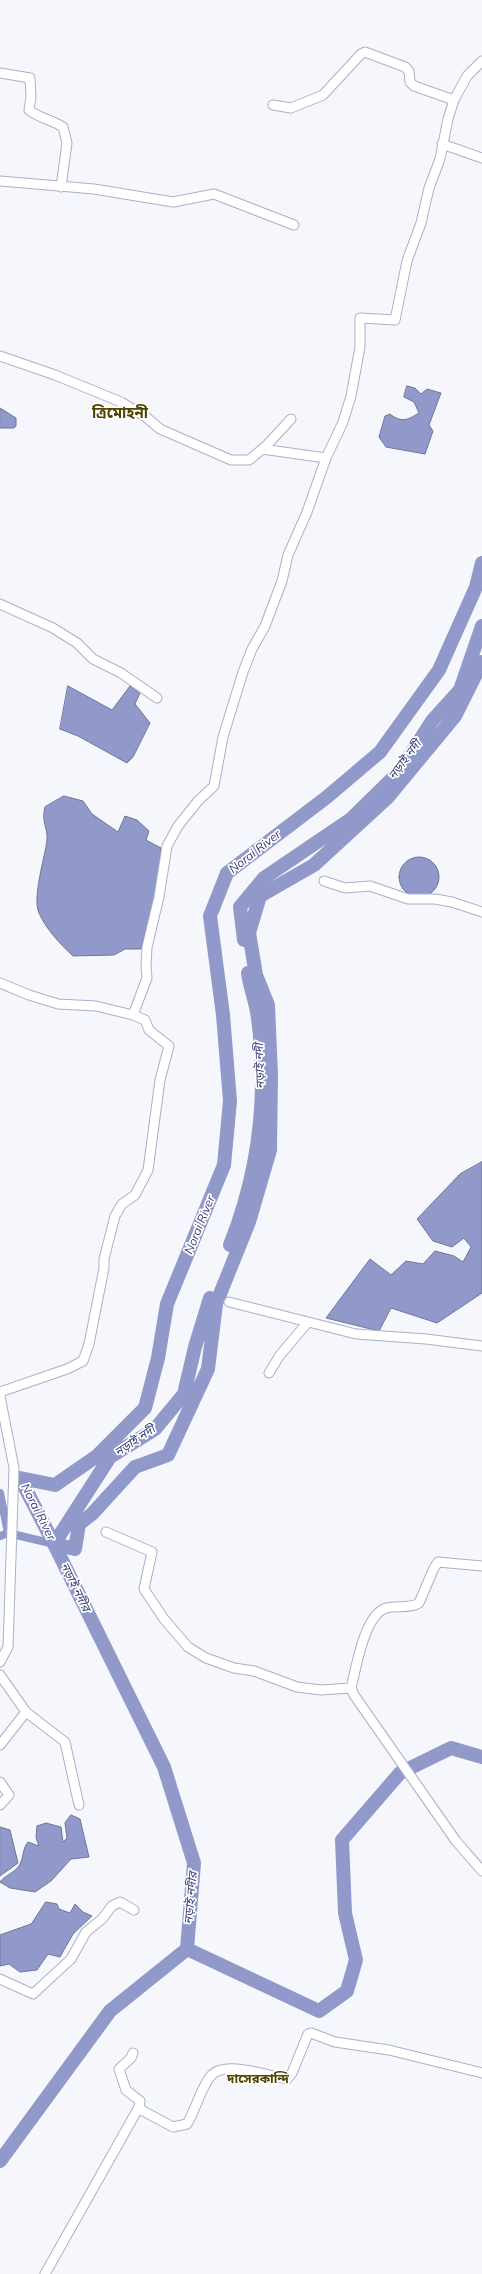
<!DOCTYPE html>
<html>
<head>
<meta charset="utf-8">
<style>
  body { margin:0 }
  canvas { display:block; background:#f6f7fc }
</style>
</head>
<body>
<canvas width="482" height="2274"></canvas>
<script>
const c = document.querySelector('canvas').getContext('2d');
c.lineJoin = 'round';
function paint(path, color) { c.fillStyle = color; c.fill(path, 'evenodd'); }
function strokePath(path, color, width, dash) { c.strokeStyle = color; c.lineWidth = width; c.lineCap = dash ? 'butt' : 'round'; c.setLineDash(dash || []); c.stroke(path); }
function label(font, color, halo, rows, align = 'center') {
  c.font = font + ' Mulish,"Noto Sans Bengali",sans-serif'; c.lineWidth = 3.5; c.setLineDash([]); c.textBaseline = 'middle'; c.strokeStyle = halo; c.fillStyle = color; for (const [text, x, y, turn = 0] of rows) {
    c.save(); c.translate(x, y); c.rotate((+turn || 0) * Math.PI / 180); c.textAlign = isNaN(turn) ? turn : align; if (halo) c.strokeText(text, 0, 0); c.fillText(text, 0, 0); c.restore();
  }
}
const water = new Path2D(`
  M407,386l8,2 6,6 6,-5 14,4 -12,32 4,6 -8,23 -39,-7 -7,-10 6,-21 5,-2c11,9 18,6 29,-1l-5,-11 -10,-5z
  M0,408l16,10v8l-2,2h-14z
  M68,686l44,24 18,-24 10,7 -5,11 15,19 -17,34 -6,6 -49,-27 -18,-7z
  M64,796l19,5 9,13 26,18 7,-16 12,4 12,11 -3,9 15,8 -4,39 -16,62h-16l-11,6 -41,1c-13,-12 -27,-27 -34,-43 -7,-15 6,-56 8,-73 1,-13 -6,-17 -2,-33z
  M399 877a20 20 0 1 1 40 0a20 20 0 1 1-40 0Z
  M482,1162v131l-45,30 -46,-15 -12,23 -53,-13 44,-59 21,16 15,-14 17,3 12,-13 19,5 9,6 8,-15 -7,-9 -12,9 -19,-6 -16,-22 43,-45z
  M71,1815l9,4 9,38 -18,2 -20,22 -16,11 -25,-4 -10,-6c4,-6 14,-9 19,-16 5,-8 3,-17 9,-24l11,4 -3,-8 1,-12 9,-3 15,4 2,15 4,-4 -2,-15z
  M0,1827l10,3 8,33 -18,13z
  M46,1902l11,2 2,5 11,4 5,-9 8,8 9,4 -19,18 -13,23 -12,-3 -11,16 -17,2 -11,-8 -9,2v-31l31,-11z`);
const canal = new Path2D(`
  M0,1493l8,40
  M0,1536l8,-3 46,11`);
const river = new Path2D(`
  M482,563l-6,24 -37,83 -59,82 -53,45 -100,76 -17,43 13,99 7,86 -6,64 -57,139 -9,54 -13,50 -48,48 -42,29 -35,-7 34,66 21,5 4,-25 13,-10 43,-47 33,-12 40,-86 8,-65 33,-82 21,-72 1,-74 -3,-71 -12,-30 -7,-42 11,-37 54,-31 74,-68 67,-81 27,-54
  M244,940l-4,-33 24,-29 87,-59 49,-48 32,-50 28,-31 22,-64
  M230,1245c29,-73 38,-151 28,-227 -2,-16 -8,-30 -10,-45
  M187,1949l132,62 28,-20 9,-31 -11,-47 -3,-73 58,-67 51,-25 31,9
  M0,2161l110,-150 77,-62 7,-86 -30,-96 -110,-223 56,-87 45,-28 29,-35 11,-47 15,-49`);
const minor = new Path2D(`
  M0,73l30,5 1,19 -2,13c10,8 23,10 34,17l4,16 -6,44
  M273,105l18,3 32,-13 38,-41 4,-2 40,15 4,4 1,11 4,4 40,14
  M442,144l40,14
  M0,181l94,8 79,13 41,-8 80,31
  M0,356l55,19 66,27 25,15 14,12 71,31h18l17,-14 25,-27
  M262,449l64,9
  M0,604l53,24 24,15 16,16 28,14 36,25
  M324,881l21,7 25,-2 38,13h27l17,3 30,10
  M0,983l29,12 29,9 38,2 37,9
  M229,1302l127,32 70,5 56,7
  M269,1373l11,-18 28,-33
  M0,1392l67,-23 16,-8 6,-17 15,-76v-9l11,-43 7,-12 13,-9 13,-25 12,-90 9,-34 -20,-16 -4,-10 -12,-5 14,-37 -1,-12 1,-19 12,-50 8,-51 11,-20 20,-25 16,-15 9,-49 20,-65 9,-23 13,-23 17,-45 6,-26 19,-43 19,-54 17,-36 8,-26 9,-49v-29l35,2 12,-59 14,-38 8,-35 11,-29 8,-40 6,-19 13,-24 15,-15
  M0,1396l14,72 -6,179 -8,15
  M106,1532l46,20 -8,37 20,30 24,28 18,11 28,10 20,3 43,16 24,3 30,-2 3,7 102,146 26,30
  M0,1675l26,37 -26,33
  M351,1688c5,-19 13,-73 35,-80 10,-3 24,1 33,-5l15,-35 4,-6 44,4
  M26,1712l39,30 14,63
  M0,1782l9,13 -9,10
  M0,1979l33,15 38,-35 15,-27 16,-13 10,-13 8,-4 14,8
  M133,2053l-2,5 -12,11 7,21 14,11 -1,6 4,4 30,16 14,-3c9,-15 13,-34 23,-47 13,-18 58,-1 77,2l5,-6 16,-39 3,-1 24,9 54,8 93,23
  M45,2274l94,-167`);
const waterNames = [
  ["নড়াই নদী",405,760,-53],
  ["Norai River",255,852,-38],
  ["নড়াই নদী",260,1066,-92],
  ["Norai River",200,1225,-68],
  ["নড়াই নদী",135,1441,-34],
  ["Norai River",38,1512,63],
  ["নড়াই নদীর",75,1587,64],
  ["নড়াই নদীর",191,1898,-85]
];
const quarterNames = [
  ["দাসেরকান্দি",258,2079]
];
const districtNames = [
  ["ত্রিমোহনী",120,413]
];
paint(water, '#9199ca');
strokePath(water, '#6f759a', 1);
strokePath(canal, '#9199ca', 8);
strokePath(river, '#9199ca', 14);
strokePath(minor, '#abb0c9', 11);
strokePath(minor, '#fff', 9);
label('italic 12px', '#3a407d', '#fff', waterNames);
label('bold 13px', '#514400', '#fff', quarterNames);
label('bold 15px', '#514400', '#fff', districtNames);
</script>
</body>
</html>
